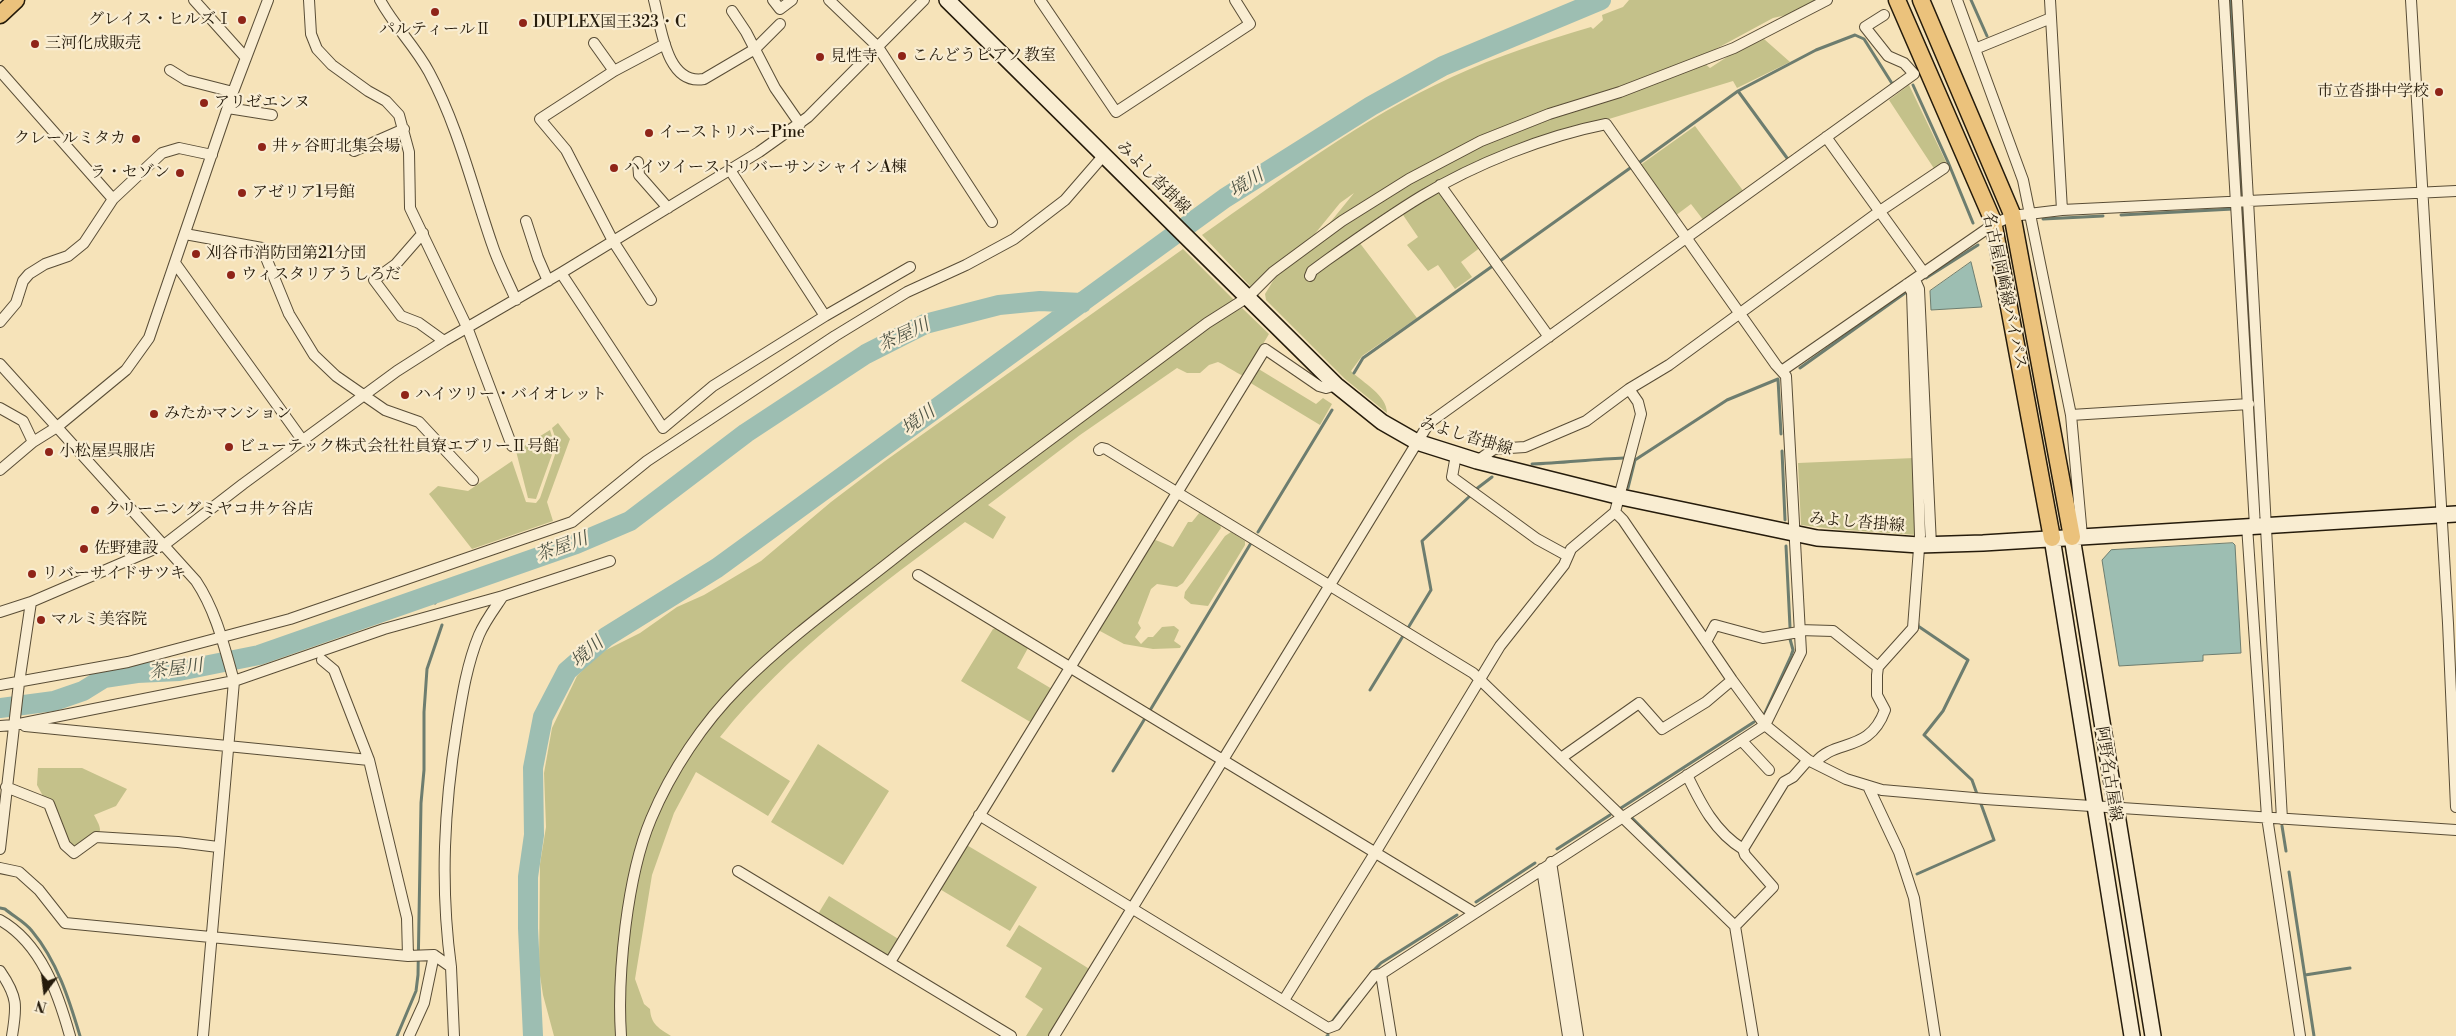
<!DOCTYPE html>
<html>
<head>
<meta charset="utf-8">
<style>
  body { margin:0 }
  #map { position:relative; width:2456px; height:1036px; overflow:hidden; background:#f6e3b9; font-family:"Libre Bodoni",serif }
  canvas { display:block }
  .north { position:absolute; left:20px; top:966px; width:50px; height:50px; -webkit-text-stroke:4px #f9edd2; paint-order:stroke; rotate:195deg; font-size:14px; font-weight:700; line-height:20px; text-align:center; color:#251b0b }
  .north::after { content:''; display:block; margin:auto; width:18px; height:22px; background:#251b0b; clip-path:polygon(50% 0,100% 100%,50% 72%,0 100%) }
</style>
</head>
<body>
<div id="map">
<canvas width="2456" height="1036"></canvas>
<div class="north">N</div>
</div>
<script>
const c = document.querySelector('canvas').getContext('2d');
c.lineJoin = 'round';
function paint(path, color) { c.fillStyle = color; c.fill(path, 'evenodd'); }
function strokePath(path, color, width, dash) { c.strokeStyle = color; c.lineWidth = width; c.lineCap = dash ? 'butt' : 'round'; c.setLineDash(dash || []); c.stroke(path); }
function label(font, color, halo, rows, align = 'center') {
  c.font = font + ' "Libre Bodoni","Noto Serif JP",serif'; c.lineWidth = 4.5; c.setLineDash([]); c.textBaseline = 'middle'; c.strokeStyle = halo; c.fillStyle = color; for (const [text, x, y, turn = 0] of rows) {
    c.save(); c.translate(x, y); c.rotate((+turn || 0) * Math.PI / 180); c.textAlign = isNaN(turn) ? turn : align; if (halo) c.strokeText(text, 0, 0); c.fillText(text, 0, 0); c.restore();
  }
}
const green = new Path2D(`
  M1629,0h187l-21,13 -22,5 -72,39 -84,32 -118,40 -24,11 -151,90 30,-37 -14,10 -31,38 -57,47 -50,-53c80,-56 160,-117 250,-158 45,-21 92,-36 139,-50l2,2 10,-9 -1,-5 21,-8z
  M1764,39l26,23 -53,26 -4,-7 -209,64 -86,38 -124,90 45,-31 58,76 -55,38 -11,15c12,12 36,24 36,42l-42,-34 -79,-79 -1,-6 8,-13 12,-15 93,-64 107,-60 219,-79 6,5 20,-13z
  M1909,85l37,77 -11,8 -46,-70z
  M1695,126l49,66 -40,29 -13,-17 -16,12 -36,-50z
  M1441,191l40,56 -20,15 11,15 -17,12 -17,-24 -10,6 -21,-26 11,-8 -17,-25 34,-20z
  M1183,249l51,51 -365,271 -122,103 -95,131 -11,25 -7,31 -15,175h-65l-11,-41 -4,-26 1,-105 6,-37 -2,-54 8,-45 25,-52 15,-16 14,-10 34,-17 37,-26 27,-12 57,-34 70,-59 54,-41z
  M1242,308l27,26 -25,42c-10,-4 -17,-10 -26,-14l-9,3 -9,8h-13l-10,-5 -97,67 -92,70 18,12 -13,22 -28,-17c-87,65 -177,130 -245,215l70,44 -22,35 -72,-44 -22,41 -22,62 -17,104 9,25 6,5c1,16 9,19 21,27h-47c2,-64 3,-122 20,-184 36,-136 168,-230 276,-307l12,-13 274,-205z
  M1257,368l59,36 7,-6 9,6 -12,21 -71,-43z
  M558,423l12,16 -23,63 6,19 -81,28 -43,-55 9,-8 30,5 44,-30 14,41 10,1 4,-5 18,-52 -6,-18z
  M550,430l5,16 -19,53 -8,-1 -12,-47z
  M1914,458l3,77 -84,-6 -32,-4 -3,-62z
  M1200,512l20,12 1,4 -38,55 -6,4 -20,-3 -6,5 -13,34 3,5 -6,9 6,7 7,-7h5l9,-10 12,-1 5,4 -5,11 7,5 -1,2 -27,1 -29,-5 -24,-13 -1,-3 54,-89 20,8 15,-25h4z
  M1231,532l14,9v4l-37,61 -17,-2 -7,-6 1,-6 40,-56z
  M996,628l32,20 -11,20 35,21 -20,34 -71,-42 32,-52z
  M818,744l71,47 -46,74 -72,-43z
  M38,768h44l45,21 -11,17 -22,9c2,4 6,10 6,15 -1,8 -22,18 -29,18l-34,-63z
  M965,844l72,43 -27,44 -72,-43z
  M829,896l71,44 -10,17 -72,-43z
  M1019,925l72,45 -41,66h-24l17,-27 -18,-12 17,-29 -36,-22z`);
const water = new Path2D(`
  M1971,262l11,45 -51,3 -1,-19z
  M2233,543l2,2 6,108 -38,2v6l-84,5 -17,-106 9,-10z`);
const stream = new Path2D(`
  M1971,0l16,36
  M2231,0l11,194
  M1913,85l35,77 25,61
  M1738,91l49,67
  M1640,162l98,-71 78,-41 39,-15 9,4 29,46 1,-2
  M2243,209l8,145
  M2121,215l112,-6
  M2043,219l60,-3
  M1500,261l133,-95
  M1926,278l52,-33
  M1800,368l105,-75
  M1354,373l9,-15 131,-93
  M1782,451l3,69
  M1532,464c31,-1 61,-5 92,-6
  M1628,488l7,-28 92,-60 51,-21 3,55
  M1475,490l17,-13
  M1258,532l74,-122
  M1786,546l4,81
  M432,595l3,8
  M1918,624v2l50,34 -25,51 -19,24 48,45 5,14
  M1408,628l23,-38 -9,-49 49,-46
  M1370,690l33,-54
  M1149,712l102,-169
  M1764,715l27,-59 2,-6 -3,-11
  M1113,771l31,-51
  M1621,808l133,-86
  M1630,816l89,88
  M2282,826l4,25
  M1557,849l53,-34
  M2289,872l25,164
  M1917,874l77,-34 -13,-36
  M1476,902l59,-39
  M0,908l5,1c8,7 20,13 27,22 25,30 37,68 48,105
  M1371,973l10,-10 76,-48
  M2305,975l45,-7
  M1332,1022l18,-23
  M397,1036l19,-45 2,-16 3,-172 3,-33v-58l3,-43 15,-44
  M1327,1036l1,-1`);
const river = new Path2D(`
  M0,708l54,-7 29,-10 21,-13 33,-5 42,-2 80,-16 317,-111 54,-23 116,-88 120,-79 59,-30 74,-19 41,-4 42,2
  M533,1036l-5,-108v-51l6,-42 -1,-67 10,-51 24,-46 39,-34 111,-69 508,-370 146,-92 72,-40 158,-66`);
const minor = new Path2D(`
  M194,0l52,58
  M309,0l2,34 6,15 15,16 36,26 18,10 13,14 10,37 1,56 57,119 45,119
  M380,0c14,26 35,46 49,72 29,54 43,114 63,172 6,19 16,37 24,56
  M654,0c7,26 12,86 50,79l51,-30 25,-25
  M773,0l7,9 12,-9
  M829,0l49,47 114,175
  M1040,0l76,112 134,-88 -15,-24
  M1957,0l66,180 48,235 11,121
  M2050,0l12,210
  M2224,0l31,526
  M2237,0l45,819
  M2411,0l37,623 8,184
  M732,11l14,21 29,56 25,36
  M594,43l20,28
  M1975,49l76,-31
  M170,70l16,10 47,12
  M0,71l113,128
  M228,108l44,7
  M1826,137l98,136
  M354,151l50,-22
  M638,162l1,13 29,33
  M730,170l95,146
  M1440,185l109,152
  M526,221l12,37 10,23
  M423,233l-27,31 -22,16 27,36 18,7 25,18
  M185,234l77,14 27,66 25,41 22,21 49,34 34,12 54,58
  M175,263l128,178
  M561,273l102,155 50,-42 112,-70 85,-49
  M1310,276l2,-5 15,-11c31,-22 62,-44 95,-64 53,-32 123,-60 184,-72l170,241 10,11 15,276 -36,73 -384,249 10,62
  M1915,280l4,9 12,256
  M651,300l-38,-59 -47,-91 -26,-31 74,-48 51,-27
  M0,322l16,-19 7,-22 6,-7 16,-10 23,-8 16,-13 29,-44 49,-46 17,-5 33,7
  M0,364l196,217c20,30 28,65 38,100l-31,355
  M1783,370l211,-146 18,-8 50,-6 394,-19
  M0,408l23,13 10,21
  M2071,415l178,-11
  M1099,450l3,-2 4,1 367,224 262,253 18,110
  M1456,455l-4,22 85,62 31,17
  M1477,461l17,-12 31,-2 61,-26 43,-32 40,-24 211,-154 64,-43
  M0,470l33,-28 24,-15 69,-57 23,-32 84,-246 35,-92
  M1615,512l8,8 109,160 33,45 43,35 38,19 36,11 103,9 471,31
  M2247,526l20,291 33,219
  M918,575l555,337
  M0,612l31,-10 133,-57 79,-61 154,-113 47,-30 117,-68 198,-121 49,-35 116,-117
  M1799,630l34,1 45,36
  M1706,642l9,-17 48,13 36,-6
  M322,660l12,10 35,90 38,158 1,38
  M0,685l128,-23 162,-43 282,-97 75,-61 188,-125 72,-44 59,-27 48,-26 51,-39 39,-45
  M0,726l14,-1 220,-44 150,-52 119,-33 107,-35
  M25,726l344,34
  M1742,741l27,29
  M1561,758l78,-55 23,26 44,-27 26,-22
  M1815,763c20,-25 54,-9 70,-53l-8,-15v-20l1,-8 35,-39 7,-93 -8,-243 -5,-8
  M1687,775c14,29 28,57 56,74
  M1868,786l31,66 15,46 21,138
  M6,787l43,17 16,41 9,8 22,-16 82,5 40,5
  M979,815l349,213 8,-3 39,-50 6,-1
  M0,849l19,-166 12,-81
  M1551,862l27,174
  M0,868l19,4 20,18 26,33 343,33 26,-1 17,12 3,69
  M1542,869l26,167
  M738,871l273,165
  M0,920c41,23 58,73 70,116
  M1735,926l38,-39 -28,-32 -2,-6 41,-67 9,-5 15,-17
  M890,962l375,-613 54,37 7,2 10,-3
  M451,967c-11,-82 -7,-159 6,-240 5,-31 10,-63 22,-92 6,-14 16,-27 24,-39
  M0,971c18,26 17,35 12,65
  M1284,1000l91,-147 125,-207 64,-81 7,-16 44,-37 26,-98 -3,-12 -9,-13
  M409,1036l15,-33 10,-48
  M621,1036c-4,-61 6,-160 30,-217 20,-48 52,-96 89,-133 50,-50 107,-90 162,-134 100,-78 204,-153 305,-229l41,-26 25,-25 69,-51 67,-42 72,-38 68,-27 71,-22 114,-44 93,-48
  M1054,1036l375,-613 485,-349 -10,-11 -16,-7 -23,-29 19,-12`);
const secondary = new Path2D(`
  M947,0l389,385 46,37 35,20 60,19 144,36 196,41 102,7 64,-2 473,-29
  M2072,537l81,499
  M2052,538l80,498`);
const primary = new Path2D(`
  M1897,0l96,221 59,317
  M1921,0l91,214 60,323
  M0,15l16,-15`);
const markers = [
  [435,12,5,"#8f2418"],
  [242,20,5,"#8f2418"],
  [523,23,5,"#8f2418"],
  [35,44,5,"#8f2418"],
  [902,56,5,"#8f2418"],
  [820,57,5,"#8f2418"],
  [2439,92,5,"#8f2418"],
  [204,103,5,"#8f2418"],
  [649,133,5,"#8f2418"],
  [136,139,5,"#8f2418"],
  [262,147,5,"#8f2418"],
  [614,168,5,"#8f2418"],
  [180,173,5,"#8f2418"],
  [242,193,5,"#8f2418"],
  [196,254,5,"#8f2418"],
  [231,275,5,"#8f2418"],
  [405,395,5,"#8f2418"],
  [154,414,5,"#8f2418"],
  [229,447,5,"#8f2418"],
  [49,452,5,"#8f2418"],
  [95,510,5,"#8f2418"],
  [84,549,5,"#8f2418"],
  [32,574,5,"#8f2418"],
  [41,620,5,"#8f2418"]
];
const poiNames = [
  ["グレイス・ヒルズⅠ",232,20,"right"],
  ["DUPLEX国王323・C",533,23],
  ["パルティールⅡ",435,30,"center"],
  ["三河化成販売",45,44],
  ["こんどうピアノ教室",912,56],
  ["見性寺",830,57],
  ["市立沓掛中学校",2429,92,"right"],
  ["アリゼエンヌ",214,103],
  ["イーストリバーPine",659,133],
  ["クレールミタカ",126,139,"right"],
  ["井ヶ谷町北集会場",272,147],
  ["ハイツイーストリバーサンシャインA棟",624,168],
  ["ラ・セゾン",170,173,"right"],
  ["アゼリア1号館",252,193],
  ["刈谷市消防団第21分団",206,254],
  ["ウィスタリアうしろだ",241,275],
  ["ハイツリー・バイオレット",415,395],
  ["みたかマンション",164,414],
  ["ビューテック株式会社社員寮エブリーⅡ号館",239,447],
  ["小松屋呉服店",59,452],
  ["クリーニングミヤコ井ケ谷店",105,510],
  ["佐野建設",94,549],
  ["リバーサイドサツキ",42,574],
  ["マルミ美容院",51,620]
];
const streetNames = [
  ["みよし沓掛線",1153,178,45],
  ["名古屋岡崎線バイパス",2004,291,78],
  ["みよし沓掛線",1466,437,17],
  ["みよし沓掛線",1857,523,5],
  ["阿野名古屋線",2108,774,81]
];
const waterNames = [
  ["境川",1247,184,-32],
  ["茶屋川",904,336,-25],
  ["境川",919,421,-36],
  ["茶屋川",562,548,-20],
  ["境川",588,653,-41],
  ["茶屋川",176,670,-8]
];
paint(green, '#c4c18a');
paint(water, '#9dbeb2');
strokePath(water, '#6d7d6f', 1);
strokePath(stream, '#6d7d6f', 3);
strokePath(river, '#9dbeb2', 20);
strokePath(minor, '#594d36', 12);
strokePath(secondary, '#251b0b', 18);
strokePath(primary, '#251b0b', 19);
strokePath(minor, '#f9edd2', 10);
strokePath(secondary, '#f9edd2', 15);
strokePath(primary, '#ebc27c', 16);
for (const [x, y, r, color] of markers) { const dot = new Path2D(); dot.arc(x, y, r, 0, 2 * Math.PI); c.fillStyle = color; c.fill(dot); strokePath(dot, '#f9edd2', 2); }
label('16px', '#251b0b', '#f9edd2', poiNames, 'left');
label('16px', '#251b0b', '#f9edd2', streetNames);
label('italic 18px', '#4f5445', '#f9edd2', waterNames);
</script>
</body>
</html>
